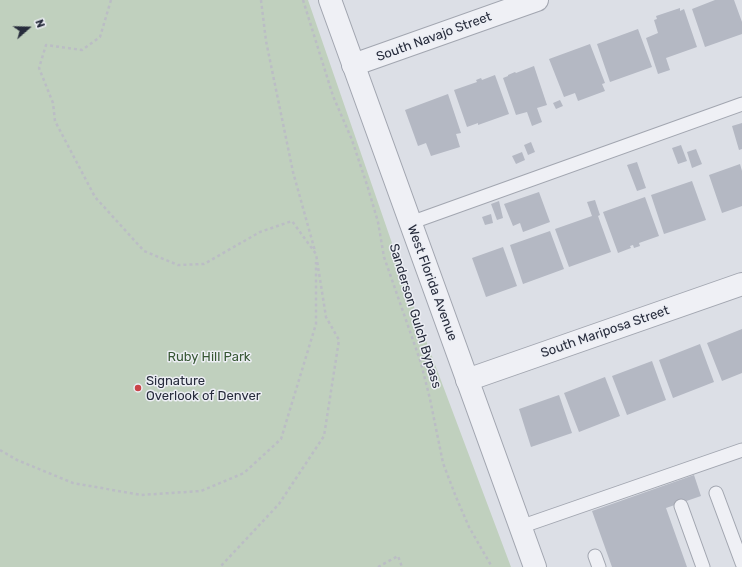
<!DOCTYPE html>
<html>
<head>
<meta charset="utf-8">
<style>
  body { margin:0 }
  #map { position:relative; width:742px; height:567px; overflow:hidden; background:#dcdfe6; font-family:Rubik,sans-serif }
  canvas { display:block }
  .north { position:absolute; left:8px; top:8px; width:40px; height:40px; -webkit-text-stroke:3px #eceef4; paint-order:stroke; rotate:70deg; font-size:11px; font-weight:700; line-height:16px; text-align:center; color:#272c3c }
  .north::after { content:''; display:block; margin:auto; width:14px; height:18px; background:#272c3c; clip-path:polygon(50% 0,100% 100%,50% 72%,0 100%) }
</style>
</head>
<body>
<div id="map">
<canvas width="742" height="567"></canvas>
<div class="north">N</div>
</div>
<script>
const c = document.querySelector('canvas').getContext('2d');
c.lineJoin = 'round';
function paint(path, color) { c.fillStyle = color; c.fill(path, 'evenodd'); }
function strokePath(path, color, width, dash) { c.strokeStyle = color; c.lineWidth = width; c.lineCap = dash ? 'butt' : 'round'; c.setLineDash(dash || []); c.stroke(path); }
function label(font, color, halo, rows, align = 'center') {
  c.font = font + ' Rubik,sans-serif'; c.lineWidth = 3; c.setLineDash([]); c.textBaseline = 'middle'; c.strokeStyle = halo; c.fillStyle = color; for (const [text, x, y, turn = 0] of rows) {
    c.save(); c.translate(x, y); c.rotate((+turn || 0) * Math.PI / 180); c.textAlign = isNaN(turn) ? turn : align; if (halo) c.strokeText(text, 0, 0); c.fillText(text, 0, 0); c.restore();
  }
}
const green = new Path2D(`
  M0,0h308l114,330 89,237h-511z`);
const building = new Path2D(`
  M715,0h19l8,22v12l-37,13 -13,-38z
  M680,8v3l4,-2 13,38 -31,11 4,12 -12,4 -12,-36 12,-5 -4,-13 3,-1 -1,-3z
  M638,29l14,38 -42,15 -13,-38z
  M590,44l15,39 -3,1 3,7 -27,10 -3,-8 -11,4 -15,-38z
  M534,66l13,39 -10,3 5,14 -10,4 -5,-14 -11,3 -13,-37 5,-2v-1l7,-3 1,1z
  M495,75l14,39 -31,11v-2l-11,4 -13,-37 23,-8 -1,-2 5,-2 1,2z
  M448,94l13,39 -5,1 4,13 -29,9 -5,-13 -8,3 -13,-36z
  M560,100l3,6 -7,3 -3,-6z
  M742,123v26l-3,1 -7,-24z
  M531,142l4,10 -7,3 -4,-10z
  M681,145l6,16 -9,3 -6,-16z
  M696,149l6,15 -10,4 -5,-16z
  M522,152l3,8 -9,4 -4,-8z
  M637,162l9,26 -9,3 -10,-26z
  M740,164l2,7v35l-20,7 -13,-38z
  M692,181l14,39 -42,14 -13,-39z
  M539,192l11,30 -27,10 -3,-9 -7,3 -9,-22z
  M645,197l14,39 -20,7 1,3 -6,2 -1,-3 -3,1 1,2 -13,5 -15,-41z
  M595,200l5,15 -2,1 13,36 -42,15 -14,-38 37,-13 -5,-14z
  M499,201l4,17 -6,2 -6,-16z
  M491,214l2,9 -8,2 -3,-8z
  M550,231l14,38 -41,15 -13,-39z
  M503,247l14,39 -31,11 -14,-39z
  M742,329v44l-20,8 -15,-38z
  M700,344l14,38 -41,16 -14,-38z
  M652,361l14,39 -39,15 -15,-39z
  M605,377l15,39 -41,16 -15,-39z
  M559,395l13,38 -41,14 -12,-38z
  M694,475l7,21 -35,12 21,59h-75l-20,-56z`);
const path = new Path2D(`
  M111,0l-11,37 -18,13 -36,-5 -7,23 14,35 2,18 40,76 49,54 34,14 26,-1 56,-32 32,-11 24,33 10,63 13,23 -15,96 -45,68 -59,63
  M261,0l5,41 27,131 22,79
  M303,0l30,96 19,44 16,48 10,34 6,35 37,106 9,36 13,64 13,34 13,30 23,40
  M0,450l17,10 56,23 68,12 60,-4 43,-18 37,-34 35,-115v-62
  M378,567l20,-11 4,11`);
const service = new Path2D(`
  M410,223l332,-119
  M716,493l26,70
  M681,506l22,61
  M520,527l222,-77
  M595,556l4,11`);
const minor = new Path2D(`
  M353,65l184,-65
  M467,380l275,-96`);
const tertiary = new Path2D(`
  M330,0l205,567`);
const markers = [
  [138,388,4,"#ca4347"]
];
const streetNames = [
  ["South Navajo Street",434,37,-20],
  ["West Florida Avenue",432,283,70],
  ["Sanderson Gulch Bypass",415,316,73],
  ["South Mariposa Street",605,332,-19]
];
const parkNames = [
  ["Ruby Hill Park",209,357]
];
const poiNames = [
  ["Signature",146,381],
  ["Overlook of Denver",146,396]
];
paint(green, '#c0d0be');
paint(building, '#b4b8c3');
strokePath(service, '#a2a6b0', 15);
strokePath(minor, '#a2a6b0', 24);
strokePath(tertiary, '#a2a6b0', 24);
strokePath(path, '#bbbdc5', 2.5, [3, 3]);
strokePath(service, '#eff0f5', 13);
strokePath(minor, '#eff0f5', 22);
strokePath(tertiary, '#eff0f5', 22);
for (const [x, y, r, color] of markers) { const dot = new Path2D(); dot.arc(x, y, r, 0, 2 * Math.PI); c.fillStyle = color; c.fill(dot); strokePath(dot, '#eceef4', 1.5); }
label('13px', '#272c3c', '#eceef4', streetNames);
label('13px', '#375734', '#eceef4', parkNames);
label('13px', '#272c3c', '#eceef4', poiNames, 'left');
</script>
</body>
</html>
